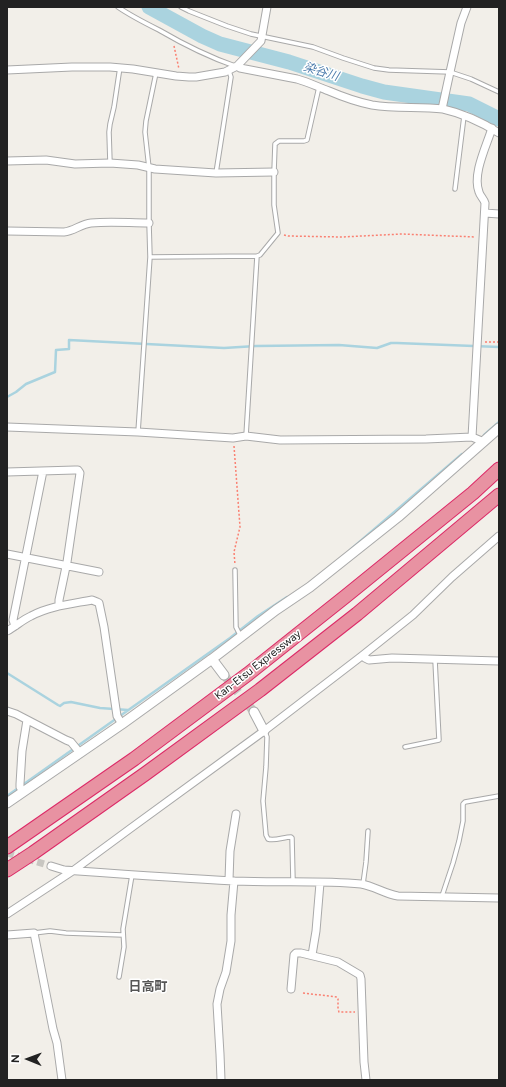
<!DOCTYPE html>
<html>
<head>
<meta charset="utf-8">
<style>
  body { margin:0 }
  #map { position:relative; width:506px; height:1087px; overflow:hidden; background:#f2efe9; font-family:Figtree,sans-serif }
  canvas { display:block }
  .frame { position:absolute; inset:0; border:8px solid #222; pointer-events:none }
  .north { position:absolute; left:8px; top:1039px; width:40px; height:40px; -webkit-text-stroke:3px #fff; paint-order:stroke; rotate:271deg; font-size:11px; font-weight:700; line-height:16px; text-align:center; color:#222 }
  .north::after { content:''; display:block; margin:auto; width:14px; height:18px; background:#222; clip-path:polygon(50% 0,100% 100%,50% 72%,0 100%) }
</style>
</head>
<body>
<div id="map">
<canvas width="506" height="1087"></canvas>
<div class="frame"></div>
<div class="north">N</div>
</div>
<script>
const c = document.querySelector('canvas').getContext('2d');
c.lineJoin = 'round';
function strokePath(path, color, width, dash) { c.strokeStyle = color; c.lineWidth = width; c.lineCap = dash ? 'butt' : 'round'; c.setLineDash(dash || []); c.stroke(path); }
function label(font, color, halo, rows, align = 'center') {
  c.font = font + ' Figtree,"Noto Sans JP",sans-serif'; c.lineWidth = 3; c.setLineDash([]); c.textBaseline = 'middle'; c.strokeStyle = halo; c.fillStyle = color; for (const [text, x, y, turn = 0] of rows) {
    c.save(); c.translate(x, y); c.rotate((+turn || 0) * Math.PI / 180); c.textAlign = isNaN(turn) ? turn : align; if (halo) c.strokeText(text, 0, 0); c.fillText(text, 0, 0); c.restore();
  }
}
const stream = new Path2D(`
  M7,397l9,-5 10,-8 29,-12 1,-22 13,-1v-9l155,8 32,-2 83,-1 38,3 14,-5h6l102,4
  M484,435l15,-13
  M350,550l112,-96
  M7,673l51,32 2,1 4,-3 7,-1 29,6 28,2
  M7,796l223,-158 28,-22 29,-19`);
const river = new Path2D(`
  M149,7l53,29 18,8 69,18 73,24 22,6 85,12 30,15`);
const minorTunnel = new Path2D(`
  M7,853l44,13`);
const tertiaryTunnel = new Path2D(`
  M224,675l30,37`);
const path = new Path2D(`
  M174,46l5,23
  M284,235l4,1 54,1 60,-3 73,3
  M485,342h14
  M234,446l6,81 -6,25 1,13
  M303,993l34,4 1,2v10l1,3h16`);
const service = new Path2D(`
  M118,7c13,9 27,16 41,23 24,14 50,27 76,36
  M181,7l8,4 38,15 24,8 62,13 30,11 31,10 15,2 61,2 21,7 28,13
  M110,163l-1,-31 1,-8 4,-17 6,-40
  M216,173l15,-96 -2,-6
  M455,189l9,-73
  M150,257l107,-1 3,-1 18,-22 -4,-28v-33l1,-28 4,-3h25l3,-1 12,-53
  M138,432l12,-175 -1,-34v-55l-4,-36 1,-11 10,-48
  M246,436l11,-180
  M235,570l1,57 4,8
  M265,732l2,5 -1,30 -3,34 3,34 2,4c7,2 16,-2 23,-2l1,1 1,43
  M405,747l34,-7 -4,-80
  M363,884l3,-22 2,-31
  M442,896l11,-33 6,-22 4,-20v-17l2,-2 34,-6
  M34,933l16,-2 16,2 57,2
  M119,977l5,-30 -1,-18 9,-54`);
const minor = new Path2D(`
  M237,66l3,2 57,11c11,3 21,8 32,12 14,6 28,11 43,14 24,4 48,1 71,4 18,4 40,14 56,24
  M7,70l65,-3h38l23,2 43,7 13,1h7l29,-5 12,-6 24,-25 6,-34
  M442,109l8,-37 11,-49 6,-16
  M7,161l39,-1 29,4 35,-1 28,2 17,4 61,4 58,-1
  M485,213l14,1
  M7,231l57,1c10,-1 17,-8 27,-9 20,-2 38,0 58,0
  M7,427l131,5 95,6 13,-2 34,4 146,-1 46,-2
  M484,442l-12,-5 13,-234c-1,-4 -5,-7 -6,-11 -7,-18 8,-47 13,-64
  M7,472l68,-2h3l2,3 -13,89 -8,38v6
  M7,554l92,18
  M15,626l-2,-6 30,-149
  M7,631c8,-4 15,-11 24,-15 19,-10 40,-12 61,-16l5,2 2,1 5,24 13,89 5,8
  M363,655l2,3 4,2 23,-2 107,3
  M7,711l9,3 50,26 5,2 9,11
  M23,792l-3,-5v-3l2,-33 5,-31
  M51,866l13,4c57,4 113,8 170,11 42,2 85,-1 127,3 13,2 24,10 37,12l101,2
  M229,880l1,-29 6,-37
  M7,914l67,-44 57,-42 133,-97 99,-76 50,-40 39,-38 47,-41
  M7,935l27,-2 19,96 4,14 5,37
  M312,955l4,-24 4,-48
  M291,989l3,-34 2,-2h5l37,9 22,13 1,4 3,83 2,18
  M221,1080l-1,-26 -3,-50 3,-15 6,-17 5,-31v-26l3,-34`);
const tertiary = new Path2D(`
  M212,659l12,16
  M254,712l10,19
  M7,803l115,-79 90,-65 64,-49 34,-23 88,-70 101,-89`);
const motorway = new Path2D(`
  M7,847l127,-88 114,-85 98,-78 127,-103 26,-24
  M7,870l26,-17 112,-79 115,-84 97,-76 142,-119`);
const streetNames = [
  ["Kan-Etsu Expressway",258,665,-38]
];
const waterNames = [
  ["染谷川",321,72,17]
];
const quarterNames = [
  ["日高町",148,987]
];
strokePath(stream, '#aad3df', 2.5);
strokePath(river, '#aad3df', 15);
strokePath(minorTunnel, '#c8c6c1', 7, [7, 3.5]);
strokePath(tertiaryTunnel, '#c8c6c1', 9, [9, 4.5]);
strokePath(service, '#a9a9a9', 5.5);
strokePath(minor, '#a9a9a9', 9);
strokePath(tertiary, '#a9a9a9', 11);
strokePath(motorway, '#dc2a67', 15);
strokePath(path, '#fa8072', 1.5, [2, 2]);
strokePath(service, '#fff', 3.5);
strokePath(minor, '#fff', 7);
strokePath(tertiary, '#fff', 9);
strokePath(motorway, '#e892a2', 13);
label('11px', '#222', '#fff', streetNames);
label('italic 12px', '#4a7aab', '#fff', waterNames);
label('bold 13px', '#555', '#fff', quarterNames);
</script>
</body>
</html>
